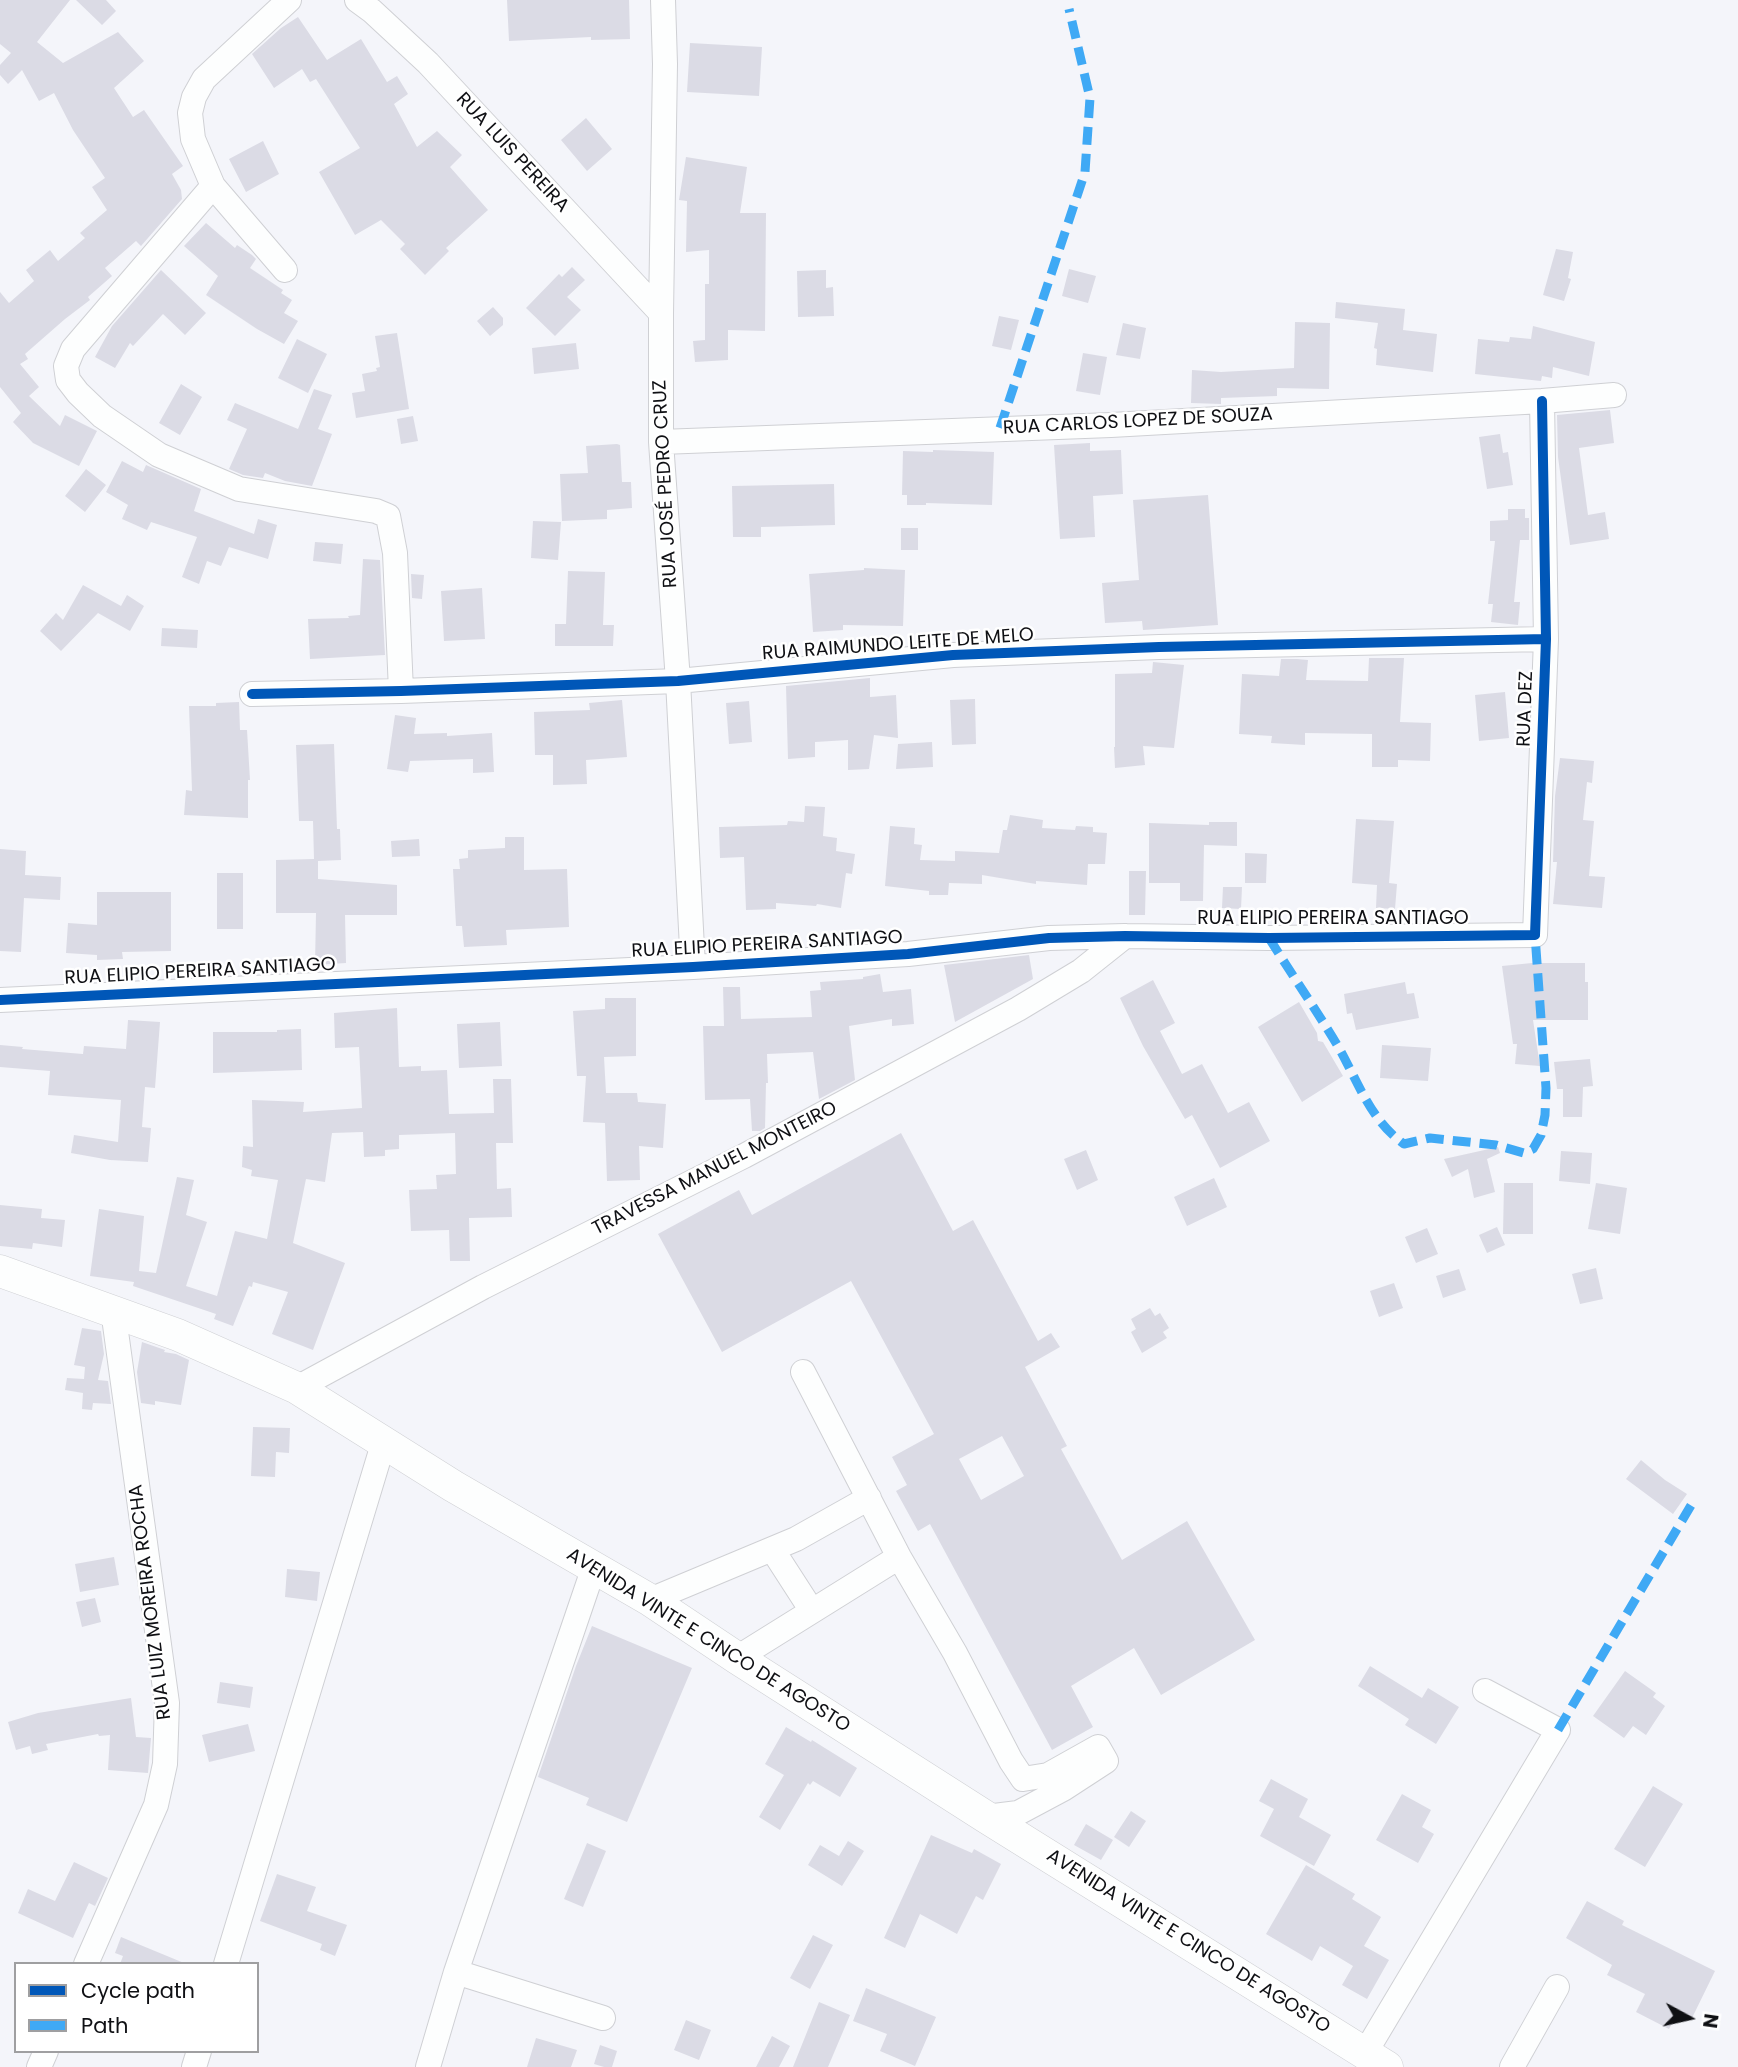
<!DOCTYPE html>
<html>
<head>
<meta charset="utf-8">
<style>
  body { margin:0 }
  #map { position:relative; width:1738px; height:2067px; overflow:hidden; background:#f4f5fa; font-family:Poppins,sans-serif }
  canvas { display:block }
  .legend { position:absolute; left:14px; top:1962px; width:245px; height:91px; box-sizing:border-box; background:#fff; border:2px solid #9f9fa1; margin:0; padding:9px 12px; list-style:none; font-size:21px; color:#0f1014 }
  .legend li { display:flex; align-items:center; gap:14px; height:35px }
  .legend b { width:35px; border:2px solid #9f9fa1 }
  .north { position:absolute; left:1654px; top:1983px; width:70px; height:70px; -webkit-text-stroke:5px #fff; paint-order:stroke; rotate:98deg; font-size:19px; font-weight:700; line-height:28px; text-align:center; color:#0f1014 }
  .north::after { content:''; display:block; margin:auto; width:24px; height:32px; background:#0f1014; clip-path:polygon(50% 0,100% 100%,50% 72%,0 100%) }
</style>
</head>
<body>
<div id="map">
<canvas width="1738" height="2067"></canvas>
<ul class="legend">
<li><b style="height:9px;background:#0057b8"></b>Cycle path</li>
<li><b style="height:9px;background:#3fa9f5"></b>Path</li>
</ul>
<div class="north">N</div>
</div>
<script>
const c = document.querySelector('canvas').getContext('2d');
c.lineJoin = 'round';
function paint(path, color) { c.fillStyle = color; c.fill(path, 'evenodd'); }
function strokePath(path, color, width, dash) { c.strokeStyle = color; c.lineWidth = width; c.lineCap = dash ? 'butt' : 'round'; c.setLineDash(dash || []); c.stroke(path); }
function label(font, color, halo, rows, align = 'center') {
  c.font = font + ' Poppins,sans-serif'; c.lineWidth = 5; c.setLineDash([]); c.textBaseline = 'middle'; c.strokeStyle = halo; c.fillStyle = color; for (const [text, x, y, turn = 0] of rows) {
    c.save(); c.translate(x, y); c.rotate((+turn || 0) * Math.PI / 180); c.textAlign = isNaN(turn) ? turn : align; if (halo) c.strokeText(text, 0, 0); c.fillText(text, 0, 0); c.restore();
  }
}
const building = new Path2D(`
  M0,0h70l-33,42 26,21 55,-31 26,29 -30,27 19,29 11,-7 39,56 -11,8 9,16 1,9 -41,47 -5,-5 -31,27 7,8 -24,21 2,3 -25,19 -40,35 3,5 -8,5 19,23 -10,9 31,30 5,-11 32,16 -18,35 -46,-23 -20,-21 8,-9 -21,-26v-95l9,11 25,-22 -8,-11 24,-20 8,11 27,-23 -5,-5 27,-23 -15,-23 13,-9 -32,-48 -19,-37 -15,8 -17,-31 -14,14 -8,-9v-10l11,-12 -11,-9z
  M76,0h30l10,11 -14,14z
  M507,0h122l1,39 -39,1v-3l-82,4z
  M298,17l29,43 34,-21 26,43 10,-6 11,18 -14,10 23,43 20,-16 25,24 -12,12 38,43 -42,38 3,3 -24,24 -25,-26 5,-5 -24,-24 -26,15 -36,-63 41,-24 -44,-69 -6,3 -8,-13 -28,19 -22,-34 29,-26z
  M690,43l72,4 -3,49 -72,-4z
  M586,118l26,31 -25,22 -26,-31z
  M263,141l16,33 -33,18 -17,-33z
  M686,157l61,10 -7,46h26l-1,118 -37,-1v30l-33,2 -2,-21 12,-1v-56h4v-34l-23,2 1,-51 -8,-1z
  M206,223l29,25 2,-3 15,10 4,4 -6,9 33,22 -2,3 11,7 -8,13 14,8 -14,23 -27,-15 -51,-34 12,-19 -34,-30z
  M1556,249l17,3 -5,26 3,1 -7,22 -21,-6z
  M572,267l13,13 -18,17 14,13 -26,26 -29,-28 33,-34 3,3z
  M1069,269l27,7 -8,27 -26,-7z
  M161,270l45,43 -21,22 -22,-21 -30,32 -3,-3 -15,25 -20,-11 17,-31z
  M826,270v18l7,-1 1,29 -36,1 -1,-46z
  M1336,302l69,7 -2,21 34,4 -4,38 -57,-7 1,-16 -3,-1 4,-25 -43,-5z
  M493,307l10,11v7l-13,11 -13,-15z
  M999,316l20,4 -8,30 -19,-4z
  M1295,322l35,1 -1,66 -52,-1v8l-56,2v6l-30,-1 1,-33 29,2 73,-4z
  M1123,323l23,5 -6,31 -24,-4z
  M1533,326l62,16 -6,34 -36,-9 -1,11 -10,-2 -1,5 -66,-7 3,-35 31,3 1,-5 21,2z
  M397,333l12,76 -53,9 -4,-25 13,-2 -3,-17 15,-3 -1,-3 4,-1 -5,-31z
  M297,339l30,15 -19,39 -30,-15z
  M576,343l3,26 -45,5 -2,-26z
  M1083,353l24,4 -7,38 -24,-4z
  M181,384l21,13 -22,38 -21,-12z
  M314,389l18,6 -14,34 14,5 -20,52 -27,-5 -20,-8 -2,5 -20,-3 -14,-6 18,-40 -20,-9 8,-17 63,26z
  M1610,410l4,33 -35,5 9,67 17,-3 4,27 -39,6 -12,-88 -1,-42z
  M413,416l5,25 -17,3 -4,-25z
  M1500,434l3,19 5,-1 5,33 -26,4 -8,-52z
  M1090,443v8l31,-1 2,44 -30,2 2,41 -35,2 -6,-94z
  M617,444l3,1 2,37h9l1,26 -25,2v9l-45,2 -2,-47 28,-1 -2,-27z
  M933,450l61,2 -2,53 -66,-2v2h-19v-10h-5l1,-44 30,1z
  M122,461l21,11 3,-7 55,24 -7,22 60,23 4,-15 19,6 -9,34 -39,-12 -8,19 -14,-5 -8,23 -17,-7 15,-40 -46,-15 -4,8 -25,-11 6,-14 -22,-13z
  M86,469l20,16 -21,27 -20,-16z
  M834,484l1,41 -74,2v10h-28l-1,-51z
  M1208,495l10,130 -75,5 -1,-9 -37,2 -3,-40 37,-3 -6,-80z
  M1508,509h17v9h4v22h-9l-6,62h6l-2,23 -27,-3 2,-18h-5l7,-63h-5v-20l18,-1z
  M533,521l28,1 -3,38 -27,-2z
  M901,528h17v22h-17z
  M315,542l28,2 -2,20 -28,-3z
  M363,559l17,1 5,95 -75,4 -2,-40 41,-1 -1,-2 12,-1z
  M864,568l41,2 -2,56 -60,-1v5l-30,2 -4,-58 55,-4z
  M568,571l37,1 -2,53h11l-1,21h-58v-22h11z
  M411,574l13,1 -2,24 -10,-1z
  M83,585l38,21 6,-11 17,11 -14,25 -32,-18 -37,38 -21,-20 16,-18 7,7z
  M482,588l3,51 -41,2 -3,-50z
  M162,628l36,2 -1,18 -36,-2z
  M1369,658h35l-4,64 31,1 -1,38 -32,-1v7h-26v-33l-67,-1v12l-34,-2 1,-7 -33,-2 3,-60 37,2 2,-17h16l11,1 -2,20 62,1z
  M1153,662l31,3 -10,83 -31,-2 2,19 -30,3 -1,-21h1v-73l37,-1z
  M870,678v19l26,-2 2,43 -24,-3 -5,34 -21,1v-30l-33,2v15l-27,2 -2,-73z
  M1505,692l4,46 -30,3 -4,-46z
  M975,699l1,45 -24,1 -2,-45z
  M622,700l5,57 -41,3 1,24 -34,1v-30h-18l-1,-43 56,-2 -1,-7z
  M749,701l3,41 -23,2 -3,-41z
  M239,702l1,28h7l3,50h-2v38l-64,-3 2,-25 6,1 -3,-85h27v-3z
  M395,715l21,3 -2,16 33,-1v3l45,-3 2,39 -21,1v-14l-63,2 -2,11 -21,-3z
  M932,742l1,25 -37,2 2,-25z
  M334,744l3,85h3l1,31 -23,1v18l79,6v30h-52l1,48 -31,2 1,-52h-40v-53l38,-1 -1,-38h-14l-3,-76z
  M1560,758l34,3 -2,22 -5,-1 -4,38 11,1 -5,55 16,1 -3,31 -49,-4 4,-42h-4l2,-66z
  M805,806l20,1 -2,29 14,2 -1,13 19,3 -3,20 -6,-1 -5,35 -24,-4 -1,2 -40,-3v6l-30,1 -2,-53 -24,1 -1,-31 68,-2 1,-4 16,1z
  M1010,815l33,5 -1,8 33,2 1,-4 17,1v5l14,1 -2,31h-17l-1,21 -51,-4v3l-54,-9v9l-33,-1 -1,12h-19v-4l-44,-5 5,-60 25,2 -1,16 8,1 -2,15 35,1v-10l44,2 4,-23h4z
  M1356,819l38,2 -5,62 8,1 -2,25 -19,-1 1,-23 -25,-2z
  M1209,822h28v24l-33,-1 -1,56h-23v-18h-31v-60l60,2z
  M505,837h19v33l43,-1 2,58 -63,3 1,15 -43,2 -2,-21h-6l-3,-57h7l-1,-10 9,-1v-8l37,-2z
  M419,839l1,17 -28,1 -1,-16z
  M0,849l26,2 -1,24 36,2 -1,23 -36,-2 -3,54 -21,-1z
  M1245,853l22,1 -1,29h-21z
  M1129,871h17l-1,44h-16z
  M217,873h26v56h-26z
  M1223,887h19l-1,22 -19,-1z
  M97,892h74v59l-49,1 1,7 -26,1v-5l-31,-2 2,-30 29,2z
  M1029,955l4,24 -78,43 -11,-57z
  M1532,963h53v19h3v38h-55l7,46 -25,-2 2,-20h-4l-11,-78z
  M880,974l3,18 28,-3 3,35 -22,2v-7l-43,7 6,54 -36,19 -6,-47 -46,2 1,29h-2l-1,45 -5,3h-8l-2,-32 -45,1 -2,-74h21l-1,-39h17l1,32 71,-2 -2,-26 11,-1 -1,-8 43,-3v-2z
  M1153,980l22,43 -15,8 22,43 20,-10 26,49 21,-11 21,39 -50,27 -28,-53 -7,4 -42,-73 -23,-48z
  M1405,982l2,12 7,-1 5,25 -63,12 -4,-17 -5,1 -3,-20z
  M605,998h31v58l-32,1 2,36h31l1,9 28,2 -3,44 -24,-2 1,34 -33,1 -2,-58 -22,-1 3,-46h-9l-4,-65 32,-2z
  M1299,1002l18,31 1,8 5,1 20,34 -41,26 -44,-75z
  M397,1008l2,59 22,-1v5l26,-1 2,44 45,-1 -1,-34h18l2,64h-17l1,46 14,-1 1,29 -43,1 1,43h-20l-1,-31 -38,1 -2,-41 28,-1 -1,-14 20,-1 -1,-41 -56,2v14l-14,1v6l-21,1 -1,-25 -31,1 -7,49 -19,-3 -13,64 52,20 -32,87 -41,-16 16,-42 -35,-10 -1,5 -3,-1 -16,40 -19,-7 2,-5 -83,-28 1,-4 -44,-6 9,-67 45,7 -5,55 17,2 21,-96 17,3 -8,35 21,7 -21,64 31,10 18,-65 32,8 11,-59 -27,-4 1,-6 -10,-3 1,-21 10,1 -1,-47 52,2 -1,10 59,-4 -3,-61 -24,1 -1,-35z
  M128,1020l32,2 -5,66 -10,-1 -3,40 9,1 -3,34 -38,-2 -39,-7 3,-18 44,7 3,-42 -73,-5 2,-24 -50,-4v-22l23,2 -1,2 61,5 1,-8 42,3z
  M500,1022l2,44 -43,2 -2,-44z
  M301,1029l1,41 -89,3v-41h64v-2z
  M1382,1045l49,3 -3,33 -48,-3z
  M1590,1059l3,27 -10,1 -1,30h-19v-28h-6l-3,-27z
  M901,1133l52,98 20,-11 65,121 13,-8 9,14 -35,20 42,79 -6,3 61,111 65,-39 68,119 -94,55 -27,-47 -63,38 22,41 -41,23 -122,-226 -12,7 -22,-40 11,-6 -15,-28 42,-23 -83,-153 -129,71 -64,-118 81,-44 13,25zM1002,1436l22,40 -43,24 -22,-41z
  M1498,1147l2,6 -13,6 8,33 -21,6 -6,-29 -16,8 -8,-18z
  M1086,1150l12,30 -21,10 -13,-31z
  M1561,1151l31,2 -2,31 -31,-3z
  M1214,1178l13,29 -40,19 -13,-29z
  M1504,1183h29v51h-30z
  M1596,1183l31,5 -7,46 -32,-5z
  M0,1205l42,4 -1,9 24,2 -3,27 -29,-4 -1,6 -32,-3z
  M1497,1227l8,18 -18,8 -8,-18z
  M1427,1228l11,26 -22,9 -11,-26z
  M1596,1268l7,31 -23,5 -8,-30z
  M1459,1269l7,21 -23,8 -7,-22z
  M1394,1283l9,25 -24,9 -9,-26z
  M1150,1308l5,8 5,-3 9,15 -6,4 4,6 -25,15 -11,-21 5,-3 -5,-10z
  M82,1328l19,3 3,23 -6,26 10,1 3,23 -18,-1 -1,7 -10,-1 1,-16 -18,-3 2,-12 17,1 1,-12 -11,-2z
  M142,1342l23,8 -1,2 12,2 13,6 -8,45 -26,-4v4l-14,-2 -4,-31z
  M253,1427l37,1 -1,25 -13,-1 -1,25 -24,-1z
  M1641,1460l24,20 22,14 -14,20 -47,-35z
  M114,1557l5,28 -39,7 -5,-28z
  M287,1569l33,3 -3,29 -32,-4z
  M95,1598l6,24 -19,5 -6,-25z
  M592,1626l100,42 -65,154 -41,-17 3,-7 -51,-21 38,-111z
  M1370,1666l52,32 6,-10 31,19 -23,37 -31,-19 4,-6 -51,-33z
  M1625,1671l31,22 -3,4 12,9 -19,29 -13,-9 -9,12 -31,-22z
  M220,1682l33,5 -3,21 -33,-5z
  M131,1698l5,39 15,1 -3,35 -40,-3 2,-35 -11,1 -1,-2 -52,10 2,6 -16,4 -2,-8 -14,4 -8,-28 30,-9z
  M248,1724l7,27 -46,11 -7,-27z
  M786,1727l25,15 1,-2 45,28 -17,29 -27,-16 -3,4 -2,-2 -28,47 -21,-13 25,-42 -19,-11z
  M1271,1779l37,20 -9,18 32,18 -17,31 -54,-30 14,-27 -15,-8z
  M1653,1786l30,18 -38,63 -31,-18z
  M1402,1794l29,16 -9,17 12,7 -16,29 -42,-23z
  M1131,1811l15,10 -17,26 -15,-10z
  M1086,1824l27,16 -12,20 -27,-15z
  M931,1835l41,18 2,-4 27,15 -18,36 -7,-4 -19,38 -37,-20 -15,34 -21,-10z
  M848,1841l16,10 -22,35 -34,-21 12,-20 19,11z
  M587,1843l19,8 -23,56 -19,-8z
  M74,1862l34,16 -13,28 -6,-3 -16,35 -55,-25 10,-24 27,12z
  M1306,1865l49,29 -3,5 29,18 -17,29 25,14 -22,39 -25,-14 11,-19 -33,-20 -8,15 -46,-27z
  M277,1874l39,13 -9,24 40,14 -12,31 -15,-6 2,-6 -62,-23z
  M1587,1901l37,20 -2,4 93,46 -24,49 -13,-7 -9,16 -33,-17 9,-18 -38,-19 5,-10 -46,-27z
  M813,1935l20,10 -23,44 -20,-11z
  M121,1937l63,26v1h-64l3,-8 -8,-3z
  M866,1988l70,29 -21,49 -35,-15 7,-17 -34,-13z
  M819,2002l31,13 -22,52h-35z
  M686,2020l25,10 -12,30 -25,-10z
  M772,2036l18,10 -11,21h-23z
  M536,2038l41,12 -6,17h-44z
  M600,2045l17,6 -5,16h-8l-10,-3z`);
const minor = new Path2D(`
  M357,0l15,11 56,52 233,250
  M663,0l2,64 -4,249v129l17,239 15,286
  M213,186l-140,163 -7,17 2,14 10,13 24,23 57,39 80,34 137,22 12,5 7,37 6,138
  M285,270l-72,-84 -20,-47 -3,-26 4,-16 10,-18 85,-79
  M661,442l450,-17 431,-24 72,-6
  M252,694l149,-3 277,-10 275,-26 206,-8 387,-8
  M0,1000l693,-33 215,-13 141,-16 76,-2 144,2 266,-3 11,-296 -4,-238
  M803,1372l96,185 56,96 56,108 12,18 25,-4 50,-28 8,14 -43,28 -45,24 -32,4
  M297,1388l186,-101 261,-131 274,-147 63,-38 44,-35
  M772,1549l40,62
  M650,1600l146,-61 73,-41
  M737,1658l162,-101
  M86,1964l70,-159 9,-41 2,-61 -54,-393
  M226,1964l158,-523
  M456,1972l147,46
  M1365,2053l193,-323 -73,-39
  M39,2067l7,-16
  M194,2067l5,-16
  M428,2067l28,-95 138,-405
  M1512,2067l45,-80`);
const major = new Path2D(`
  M0,1271l178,64 119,53 156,98 197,114 87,58 249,159 401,250`);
const quiet = new Path2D(`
  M1000,428l85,-256 5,-74 -21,-89
  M1269,938c23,37 48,73 70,110 19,34 32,73 65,96l26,-6 66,7 28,8 9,-4 8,-14 4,-20 1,-27 -11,-153
  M1558,1730l135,-228`);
const cycleway = new Path2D(`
  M252,694l149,-3 277,-10 275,-26 206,-8 387,-8
  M0,1000l693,-33 215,-13 141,-16 76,-2 144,2 266,-3 11,-296 -4,-238`);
const streetNames = [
  ["RUA LUIS PEREIRA",512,153,47],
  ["RUA CARLOS LOPEZ DE SOUZA",1138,422,-3],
  ["RUA JOSÉ PEDRO CRUZ",666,484,-93],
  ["RUA RAIMUNDO LEITE DE MELO",898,645,-4],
  ["RUA DEZ",1526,709,-88],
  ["RUA ELIPIO PEREIRA SANTIAGO",1333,919],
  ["RUA ELIPIO PEREIRA SANTIAGO",767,945,-3],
  ["RUA ELIPIO PEREIRA SANTIAGO",200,972,-3],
  ["TRAVESSA MANUEL MONTEIRO",715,1169,-27],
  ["RUA LUIZ MOREIRA ROCHA",151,1602,-97],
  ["AVENIDA VINTE E CINCO DE AGOSTO",708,1641,32],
  ["AVENIDA VINTE E CINCO DE AGOSTO",1188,1942,32]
];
paint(building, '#dbdbe5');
strokePath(minor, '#cfd0d4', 26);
strokePath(major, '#cfd0d4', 33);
strokePath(minor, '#fdfefe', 24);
strokePath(major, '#fdfefe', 32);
strokePath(quiet, '#3fa9f5', 9, [18, 9]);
strokePath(cycleway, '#0057b8', 10);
label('19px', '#0f1014', '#fff', streetNames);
</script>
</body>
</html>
